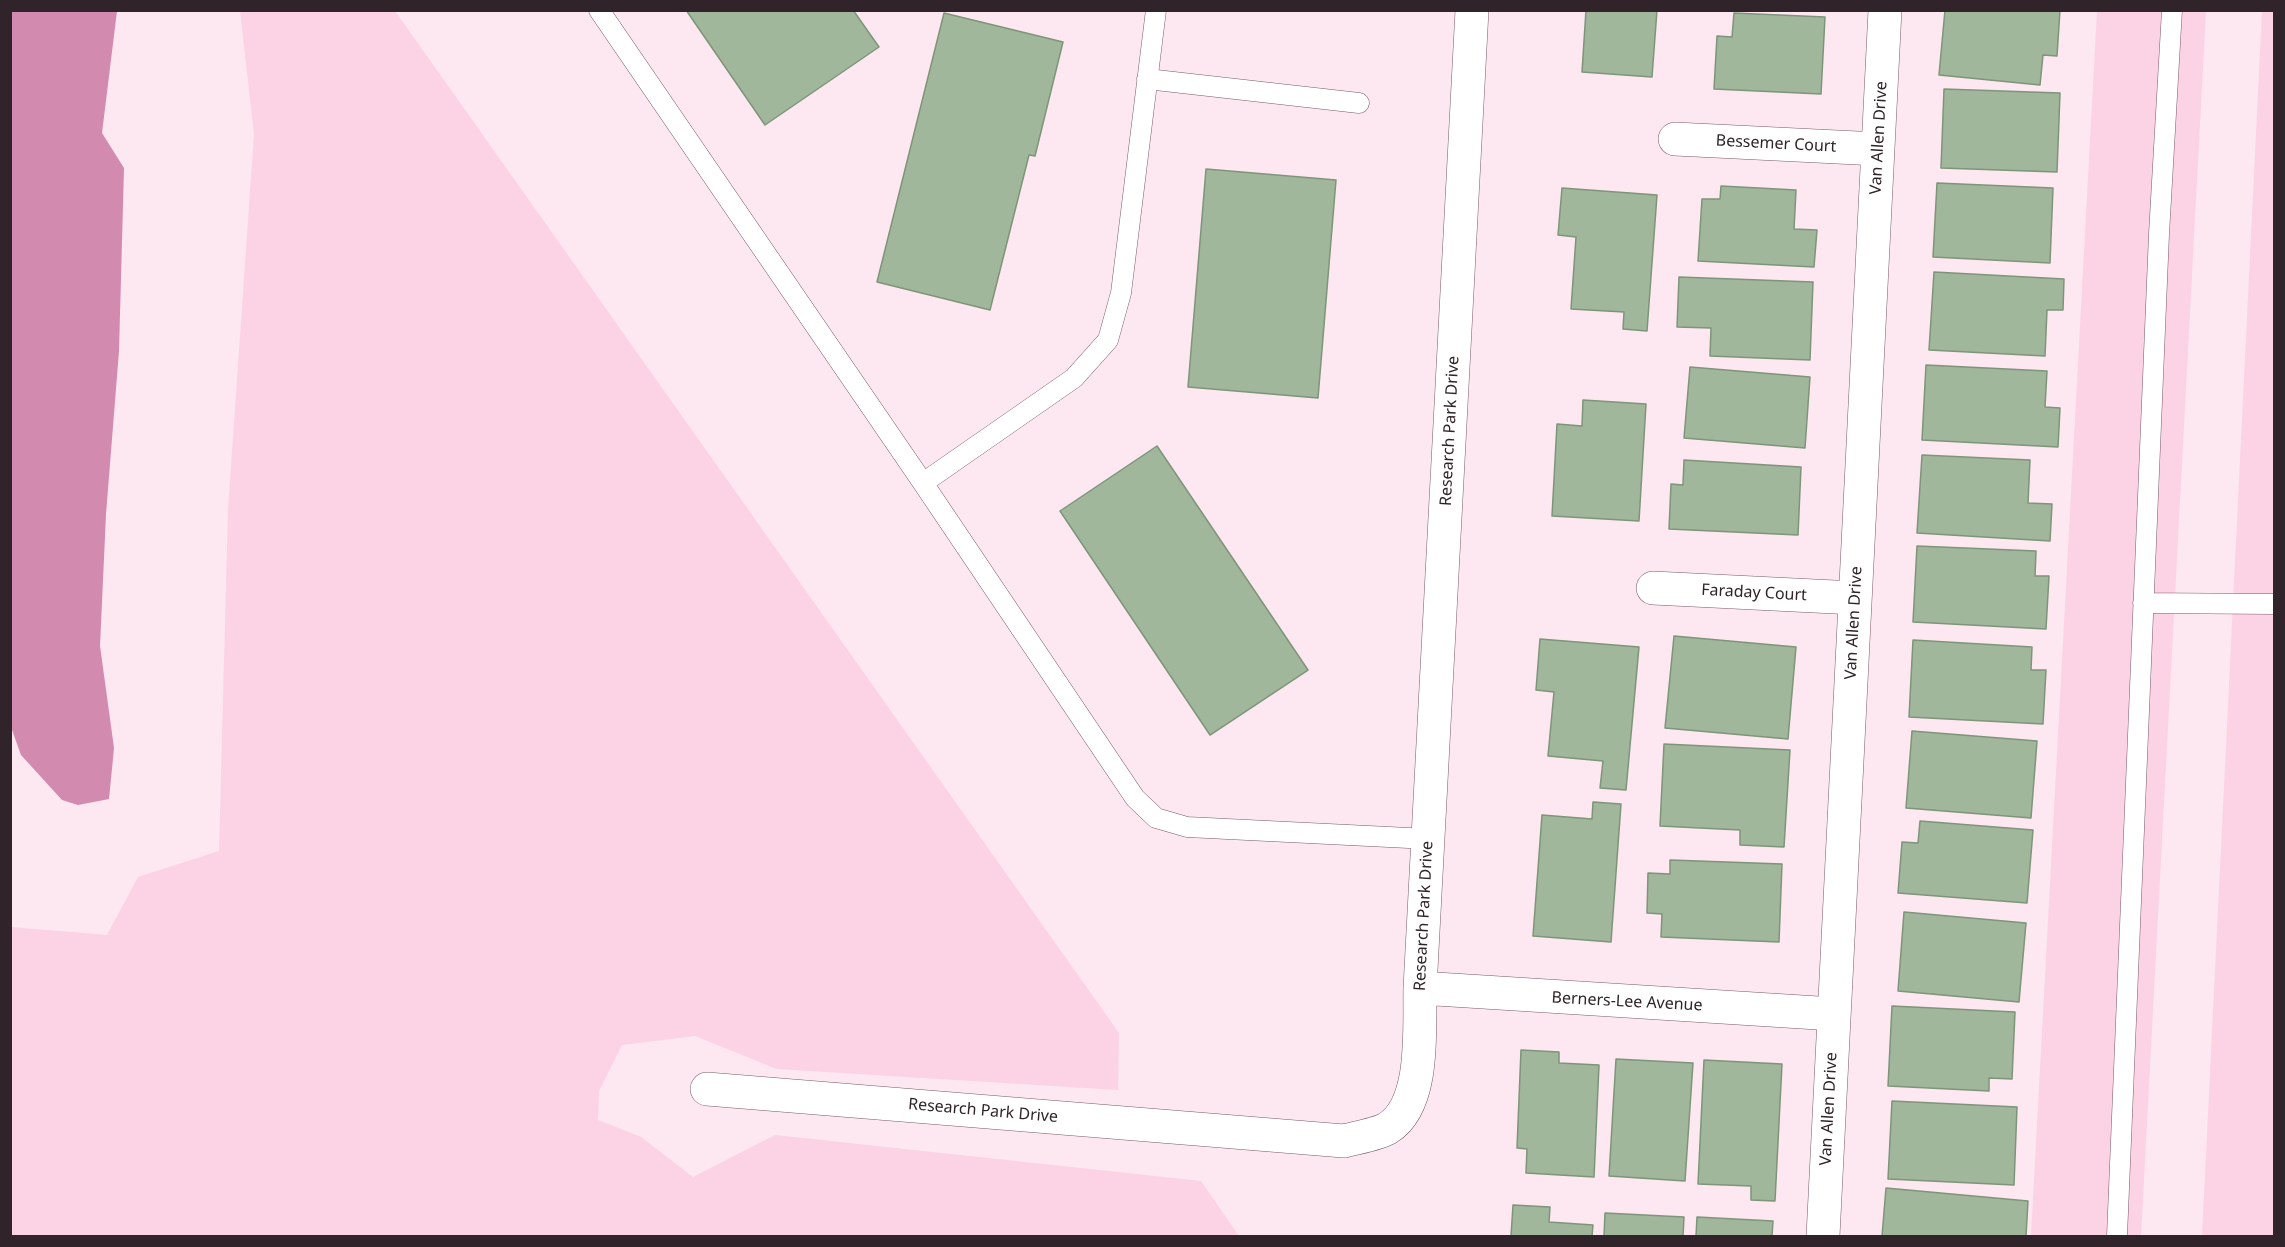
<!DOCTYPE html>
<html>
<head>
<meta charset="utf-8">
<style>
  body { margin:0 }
  #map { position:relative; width:2285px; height:1247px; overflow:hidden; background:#fde7f1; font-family:"Noto Sans",sans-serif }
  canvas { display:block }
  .frame { position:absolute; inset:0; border:12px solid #302329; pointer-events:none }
</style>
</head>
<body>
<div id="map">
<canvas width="2285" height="1247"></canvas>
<div class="frame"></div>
</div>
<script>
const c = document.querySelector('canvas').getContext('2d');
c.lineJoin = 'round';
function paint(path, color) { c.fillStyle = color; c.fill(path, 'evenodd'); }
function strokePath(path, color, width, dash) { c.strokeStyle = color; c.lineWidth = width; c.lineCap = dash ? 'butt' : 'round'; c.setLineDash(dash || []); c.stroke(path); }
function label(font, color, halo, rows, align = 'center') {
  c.font = font + ' "Noto Sans",sans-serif'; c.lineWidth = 4.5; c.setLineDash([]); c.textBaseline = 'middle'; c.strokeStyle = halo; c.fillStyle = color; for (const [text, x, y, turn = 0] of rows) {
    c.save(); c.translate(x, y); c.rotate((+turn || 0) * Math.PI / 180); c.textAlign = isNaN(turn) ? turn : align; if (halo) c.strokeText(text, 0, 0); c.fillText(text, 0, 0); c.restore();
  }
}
const green = new Path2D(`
  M240,11h155l724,1022 -1,57 -341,-21 -82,-33 -73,9 -23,46 -1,29 43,17 52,40 82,-42 426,46 38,55h-1228v-309l96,8 31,-58 81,-26 9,-341 26,-376z
  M2097,11h109l-65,1225h-110z
  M2262,11h12v1225h-72z`);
const water = new Path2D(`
  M11,10l106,1 -15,122 22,35 -5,183 -13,163 -6,132 14,102 -5,51 -31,6 -16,-5 -41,-45 -10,-28z`);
const building = new Path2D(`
  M686,10h167l26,37 -114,78z
  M1586,10h71l-5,67 -70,-5z
  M1945,10h115l-3,46 -14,-1 -3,30 -101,-10z
  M944,13l119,29 -28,114 -6,-1 -39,155 -113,-28z
  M1734,13l91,4 -4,77 -107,-5 3,-53 15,1z
  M1944,89l116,4 -3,79 -116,-4z
  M1206,169l130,11 -18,218 -130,-11z
  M1937,183l116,5 -3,75 -117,-6z
  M1721,186l75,4 -2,39 23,1 -3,37 -116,-6 4,-62h18z
  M1562,188l95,7 -10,136 -24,-2 1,-17 -53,-3 5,-72 -18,-2z
  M1934,272l130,7 -1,31h-16l-2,46 -116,-6z
  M1679,277l134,5 -3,78 -100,-4 1,-28 -34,-1z
  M1926,365l121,6 -2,36 15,1 -2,39 -136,-7z
  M1690,367l120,10 -5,71 -121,-10z
  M1583,400l63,4 -7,117 -87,-5 5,-92 25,2z
  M1157,446l151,224 -98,65 -150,-224z
  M1922,455l108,5 -2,43 24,1 -2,37 -133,-8z
  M1684,460l117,7 -3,68 -129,-6 2,-45 12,1z
  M1917,546l119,5 -1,25h14l-3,53 -133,-7z
  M1674,636l122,11 -8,92 -123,-11z
  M1540,639l99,8 -13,143 -26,-2 3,-27 -55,-5 6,-64 -18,-2z
  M1913,640l119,7 -1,23h15l-3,54 -134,-7z
  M1912,731l125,10 -6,77 -125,-10z
  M1664,744l126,6 -6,97 -44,-2v-15l-80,-4z
  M1593,802l28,2 -10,138 -78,-6 9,-121 50,4z
  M1920,821l113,9 -6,73 -129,-10 4,-51 16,1z
  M1670,860l112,4 -3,78 -118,-5 1,-23 -15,-1 1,-40 22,1z
  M1904,912l122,11 -7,79 -121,-11z
  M1892,1006l123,6 -3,67 -23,-1v13l-101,-5z
  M1521,1050l38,2v11l40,2 -5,112 -68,-4 1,-24 -10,-1z
  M1616,1059l77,4 -8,118 -76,-5z
  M1704,1060l78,4 -7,137 -24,-1v-14l-53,-2z
  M1892,1101l125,6 -3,78 -126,-6z
  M1886,1188l142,13 -2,35h-144z
  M1513,1205l37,2 -1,15 44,3 -1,11h-81z
  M1605,1213l79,4 -1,19h-79z
  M1697,1217l76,4 -1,15h-76z`);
const service = new Path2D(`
  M599,10l324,473 212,315 21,20 31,9 242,12
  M1147,79l212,24
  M923,483l151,-105 34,-38 13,-47 35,-283
  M2143,603l131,1
  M2117,1236l42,-1002 13,-224`);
const minor = new Path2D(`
  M1675,139l203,10
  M1653,588l202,10
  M1420,988l414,26
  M707,1089l637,52c11,-3 35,-7 44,-13 38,-24 31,-100 32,-140l52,-978
  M1823,1236l62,-1226`);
const streetNames = [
  ["Van Allen Drive",1879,138,-87],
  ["Bessemer Court",1776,144,3],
  ["Research Park Drive",1450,431,-87],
  ["Faraday Court",1754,593,3],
  ["Van Allen Drive",1854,623,-87],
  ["Research Park Drive",1424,916,-87],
  ["Berners-Lee Avenue",1627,1002,3],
  ["Van Allen Drive",1829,1109,-87],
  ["Research Park Drive",983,1111,5]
];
paint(green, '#fcd2e5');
paint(water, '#d28aae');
paint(building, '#a0b79c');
strokePath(building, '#7e957a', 1.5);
strokePath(service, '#795a69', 21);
strokePath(minor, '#795a69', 34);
strokePath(service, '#fff', 20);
strokePath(minor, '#fff', 33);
label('16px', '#302329', '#fff', streetNames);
</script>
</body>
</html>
